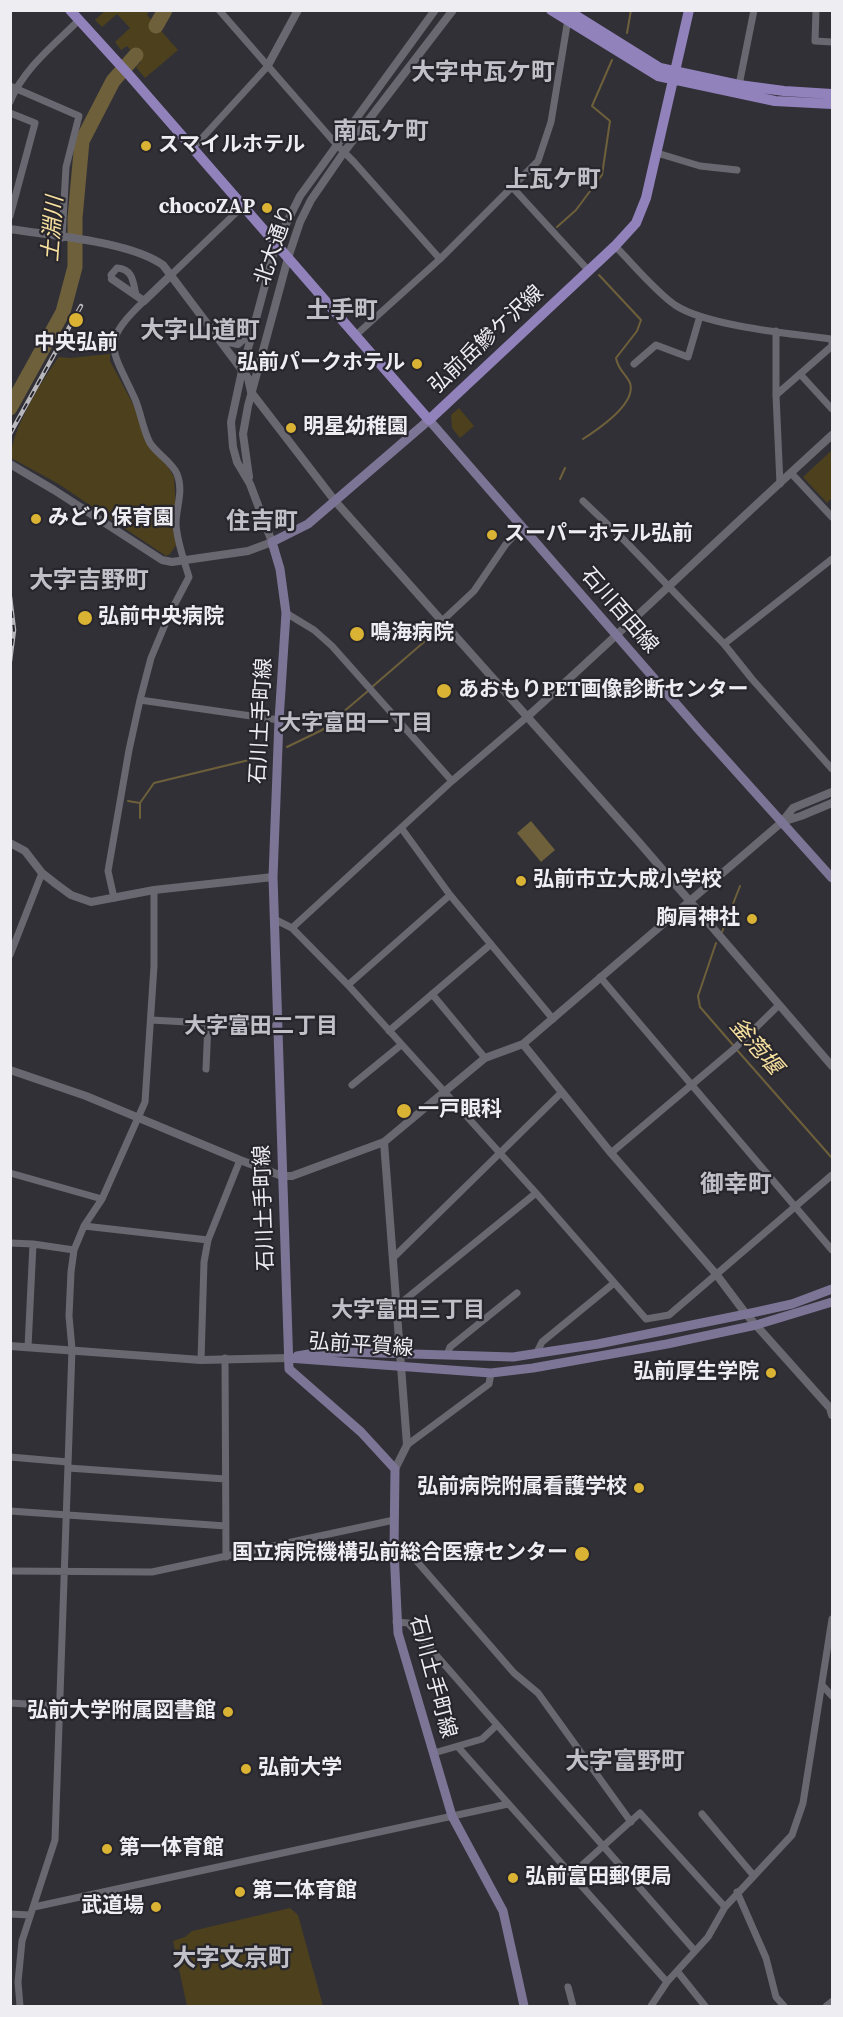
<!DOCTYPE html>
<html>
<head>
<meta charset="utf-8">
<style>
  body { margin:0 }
  #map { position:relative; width:843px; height:2017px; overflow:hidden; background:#323037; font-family:"Source Serif 4",serif }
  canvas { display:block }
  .frame { position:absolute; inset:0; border:12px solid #eeedf2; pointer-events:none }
</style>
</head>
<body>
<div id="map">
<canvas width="843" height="2017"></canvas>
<div class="frame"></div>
</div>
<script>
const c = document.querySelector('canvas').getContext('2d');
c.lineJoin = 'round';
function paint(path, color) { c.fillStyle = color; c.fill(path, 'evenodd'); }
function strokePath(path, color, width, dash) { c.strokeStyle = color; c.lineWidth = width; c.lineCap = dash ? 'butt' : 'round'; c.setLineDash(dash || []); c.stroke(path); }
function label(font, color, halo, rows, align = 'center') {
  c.font = font + ' "Source Serif 4","Noto Sans JP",serif'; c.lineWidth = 4.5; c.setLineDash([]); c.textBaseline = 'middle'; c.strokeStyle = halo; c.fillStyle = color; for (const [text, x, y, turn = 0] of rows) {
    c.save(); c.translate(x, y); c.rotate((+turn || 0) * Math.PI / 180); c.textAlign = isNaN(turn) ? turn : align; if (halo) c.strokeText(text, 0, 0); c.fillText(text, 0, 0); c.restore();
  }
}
const green = new Path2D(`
  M106,10l43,1 -2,4 31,35 -33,28 -9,-11 5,-5 -14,-16 -6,4 -6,-8 15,-14 -13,-14 -15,13 -7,-7z
  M110,354v7l24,45 15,40 19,21 6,10 2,32 -3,15 3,21 -6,9 -4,2 -109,-73 -46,-25c-1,-26 32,-80 48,-101l11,1z
  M459,408l15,18 -14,12 -8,-10 -1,-13z
  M832,450v48l-5,5 -24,-26z
  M290,1908l8,7 25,91h-136l-14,-65 12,-4 7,-6z`);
const water = new Path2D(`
  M531,821l24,29 -14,12 -24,-29z`);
const stream = new Path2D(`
  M627,33l4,-23
  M557,227l19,-17 26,-35 8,-54 -18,-15 20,-46
  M583,439c14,-9 54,-35 47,-56 -4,-9 -12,-13 -14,-25l21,-27 4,-11 -42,-45
  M560,479l5,-11
  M372,687l52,-45
  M287,747l35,-17 46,-39
  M128,801l12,2
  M140,818v-15l14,-20 95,-23
  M722,932l18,-46
  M716,943l-18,53 2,11 33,38
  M737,1050l95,108`);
const river = new Path2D(`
  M156,26l9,-16
  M10,408l53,-96 12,-45v-49l7,-77 31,-60 23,-26`);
const minor = new Path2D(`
  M219,10l117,134 18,18 86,97
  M816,10l-1,31 17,1
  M739,85l15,-75
  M10,86l69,30 -13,51 -4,71
  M10,102c13,-33 44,-57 69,-82
  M10,113l25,10 -25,93
  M193,148l74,-81
  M657,153l43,13 37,4
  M513,188l76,83
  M615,246c19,19 39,44 60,59 31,21 118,29 157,34
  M171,275l72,-69
  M112,279l-1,-4 6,-7c16,1 16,14 19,27
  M776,331v64l4,89
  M356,335l84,-76 98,-98 13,-39 17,-103
  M832,342v4l-32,28 32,35
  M634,364l22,-19 32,12 12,-41
  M776,395l24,-21
  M791,473l41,44
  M583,501l43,41 98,102 28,35 80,90
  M286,613l28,17 18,16 120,135
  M442,621l32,-30 32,-47 16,-17
  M724,644l108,-85
  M140,700l139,20
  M402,829l48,66 103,124
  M114,898l-6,-27 21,-121 11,-50 11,-42 18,-43 20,-38c-5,-17 -12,-35 -13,-53 0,-17 8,-33 1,-50 -5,-12 -20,-20 -27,-31 -7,-13 -9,-30 -15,-44 -23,-51 -36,-55 9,-98
  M274,919l18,9 56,57 188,208 110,126 23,-4 163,-140
  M292,928l160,-147 75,-64
  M10,955l32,-82
  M600,977l232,273
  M348,985l102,-90
  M432,994l53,64
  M151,1020l127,7
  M389,1031l102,-87
  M206,1069l2,-46
  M352,1085l49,-40
  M611,1153l123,-104 45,-44
  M10,1173l92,26
  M84,1226l124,14
  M10,1243l23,1 41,6
  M393,1258l168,-165
  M396,1307l140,-114
  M28,1347l5,-103
  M536,1354l6,-12 72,-59
  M447,1355l3,-8 67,-54
  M225,1358l1,199
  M201,1360l3,-98 4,-22 32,-80
  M407,1445l82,-61 2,-11
  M10,1457l58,5
  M68,1468l157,11
  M10,1511l216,15
  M394,1550h13l107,123 24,20 93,129
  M10,1571l142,1 242,-52
  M396,1622l12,1 287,328
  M822,1685l10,11
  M10,1703l49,3
  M458,1747l209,235
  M434,1753l48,-14 15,-14
  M702,1814l52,62
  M571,1875l69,-62 85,94
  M737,1892l29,66 10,39 8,9
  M34,1907l474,-103
  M10,1914l20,1
  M677,1971l28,35
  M568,1987l5,19
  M20,2006l-2,-24 4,-41 33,-101 17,-491 -3,-33 2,-44 3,-22 10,-24 18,-27 43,-97 9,-136v-76
  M651,2006l16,-24 41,-45 17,-30 67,-72 11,-32 29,-184`);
const tertiary = new Path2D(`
  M267,67l31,-57
  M10,229c43,7 119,12 153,36l85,113 3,14 84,109 302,339 195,226
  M112,279l32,22 27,-26
  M220,340l18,4 12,-11
  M10,464l44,26 108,70 10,2 76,-11 24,-9 -22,-58 -13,-22 -4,-15 -2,-25 11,-51 34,-127 24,-48 135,-186
  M249,477l-6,-43 5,-28 40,-148 12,-36 11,-22 33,-48 109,-142
  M527,717c103,-93 203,-189 305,-282
  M782,822l19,-6 31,-13
  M10,843l15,8 17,22 14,11 15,11 20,7 63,-12 119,-13
  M523,1044l88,109 105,121 30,40 84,94 2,7
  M10,1070l76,26 154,64 42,16h10l92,-34 101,-84 38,-14 259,-222 11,-14 39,-16
  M384,1142l23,303 -12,24
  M10,1346l191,14 87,-2
  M827,2006l5,-4`);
const secondary = new Path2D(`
  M297,1356l18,-3 31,-1 167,5 85,-13 158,-32 36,-8 40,-15
  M288,1358l203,15 42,-5 134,-24 89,-19 76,-23
  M524,2006l-21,-95 -51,-95 -54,-183 -4,-83 1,-81 -34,-37 -72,-63 -16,-492 6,-157 7,-107 -6,-44 -8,-27 36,-18 121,-104 270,310 133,148`);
const primary = new Path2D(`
  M70,10l60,66 299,344 186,-174 21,-23 10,-25 43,-188
  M551,10l107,66 117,25 57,3
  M567,10l93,58 79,17 45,6 48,3`);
const rail = new Path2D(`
  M10,434l71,-128
  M10,597l4,33 -4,31`);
const markers = [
  [146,146,6,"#dab334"],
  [267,208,6,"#dab334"],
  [76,320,8,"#dab334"],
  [417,364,6,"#dab334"],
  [291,428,6,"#dab334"],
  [36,519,6,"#dab334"],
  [492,535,6,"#dab334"],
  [85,618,8,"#dab334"],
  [357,634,8,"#dab334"],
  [444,691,8,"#dab334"],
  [521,881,6,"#dab334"],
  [752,919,6,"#dab334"],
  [404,1111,8,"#dab334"],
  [771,1373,6,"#dab334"],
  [639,1488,6,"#dab334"],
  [582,1554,8,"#dab334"],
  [228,1712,6,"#dab334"],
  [246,1769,6,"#dab334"],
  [107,1849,6,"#dab334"],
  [513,1878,6,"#dab334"],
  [240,1892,6,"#dab334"],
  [156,1907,6,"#dab334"]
];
const poiNames = [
  ["スマイルホテル",158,146],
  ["chocoZAP",255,208,"right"],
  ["中央弘前",76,344,"center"],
  ["弘前パークホテル",405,364,"right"],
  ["明星幼稚園",303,428],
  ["みどり保育園",48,519],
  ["スーパーホテル弘前",504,535],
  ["弘前中央病院",98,618],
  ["鳴海病院",370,634],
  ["あおもりPET画像診断センター",458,691],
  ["弘前市立大成小学校",533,881],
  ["胸肩神社",740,919,"right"],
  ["一戸眼科",418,1111],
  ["弘前厚生学院",759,1373,"right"],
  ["弘前病院附属看護学校",627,1488,"right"],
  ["国立病院機構弘前総合医療センター",568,1554,"right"],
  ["弘前大学附属図書館",216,1712,"right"],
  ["弘前大学",258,1769],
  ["第一体育館",119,1849],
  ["弘前富田郵便局",525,1878],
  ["第二体育館",252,1892],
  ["武道場",144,1907,"right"]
];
const streetNames = [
  ["北大通り",276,245,-71],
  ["弘前岳鰺ケ沢線",487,340,-43],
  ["石川百田線",619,611,49],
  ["石川土手町線",262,721,-87],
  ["石川土手町線",265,1208,-92],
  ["弘前平賀線",361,1346,4],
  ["石川土手町線",432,1677,75]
];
const waterNames = [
  ["土淵川",54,229,-86],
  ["釜萢堰",755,1047,49]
];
const neighbourhoodNames = [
  ["大字富田一丁目",356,724],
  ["大字富田二丁目",261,1027],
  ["大字富田三丁目",408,1311]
];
const quarterNames = [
  ["大字中瓦ケ町",483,74],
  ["南瓦ケ町",381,133],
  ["上瓦ケ町",553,181],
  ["土手町",342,312],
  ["大字山道町",200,332],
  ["住吉町",262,523],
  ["大字吉野町",89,582],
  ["御幸町",736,1186],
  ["大字富野町",625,1763],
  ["大字文京町",232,1960]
];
paint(green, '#4c401d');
paint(water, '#6d603a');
strokePath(stream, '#6d603a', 2);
strokePath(river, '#6d603a', 15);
strokePath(minor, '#696870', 7);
strokePath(tertiary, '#696870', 8);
strokePath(secondary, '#7d7596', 9);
strokePath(primary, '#9182bc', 10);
strokePath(rail, '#b8b7bc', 4.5);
strokePath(rail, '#28262d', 2, [7]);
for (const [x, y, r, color] of markers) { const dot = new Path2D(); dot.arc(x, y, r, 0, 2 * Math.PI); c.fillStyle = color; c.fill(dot); strokePath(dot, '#28262d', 2); }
label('bold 21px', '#eeedf2', '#28262d', poiNames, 'left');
label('21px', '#eeedf2', '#28262d', streetNames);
label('italic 22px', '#f8e19f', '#28262d', waterNames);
label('bold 22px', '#c1c0c8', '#28262d', neighbourhoodNames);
label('bold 24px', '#c1c0c8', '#28262d', quarterNames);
</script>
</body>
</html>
